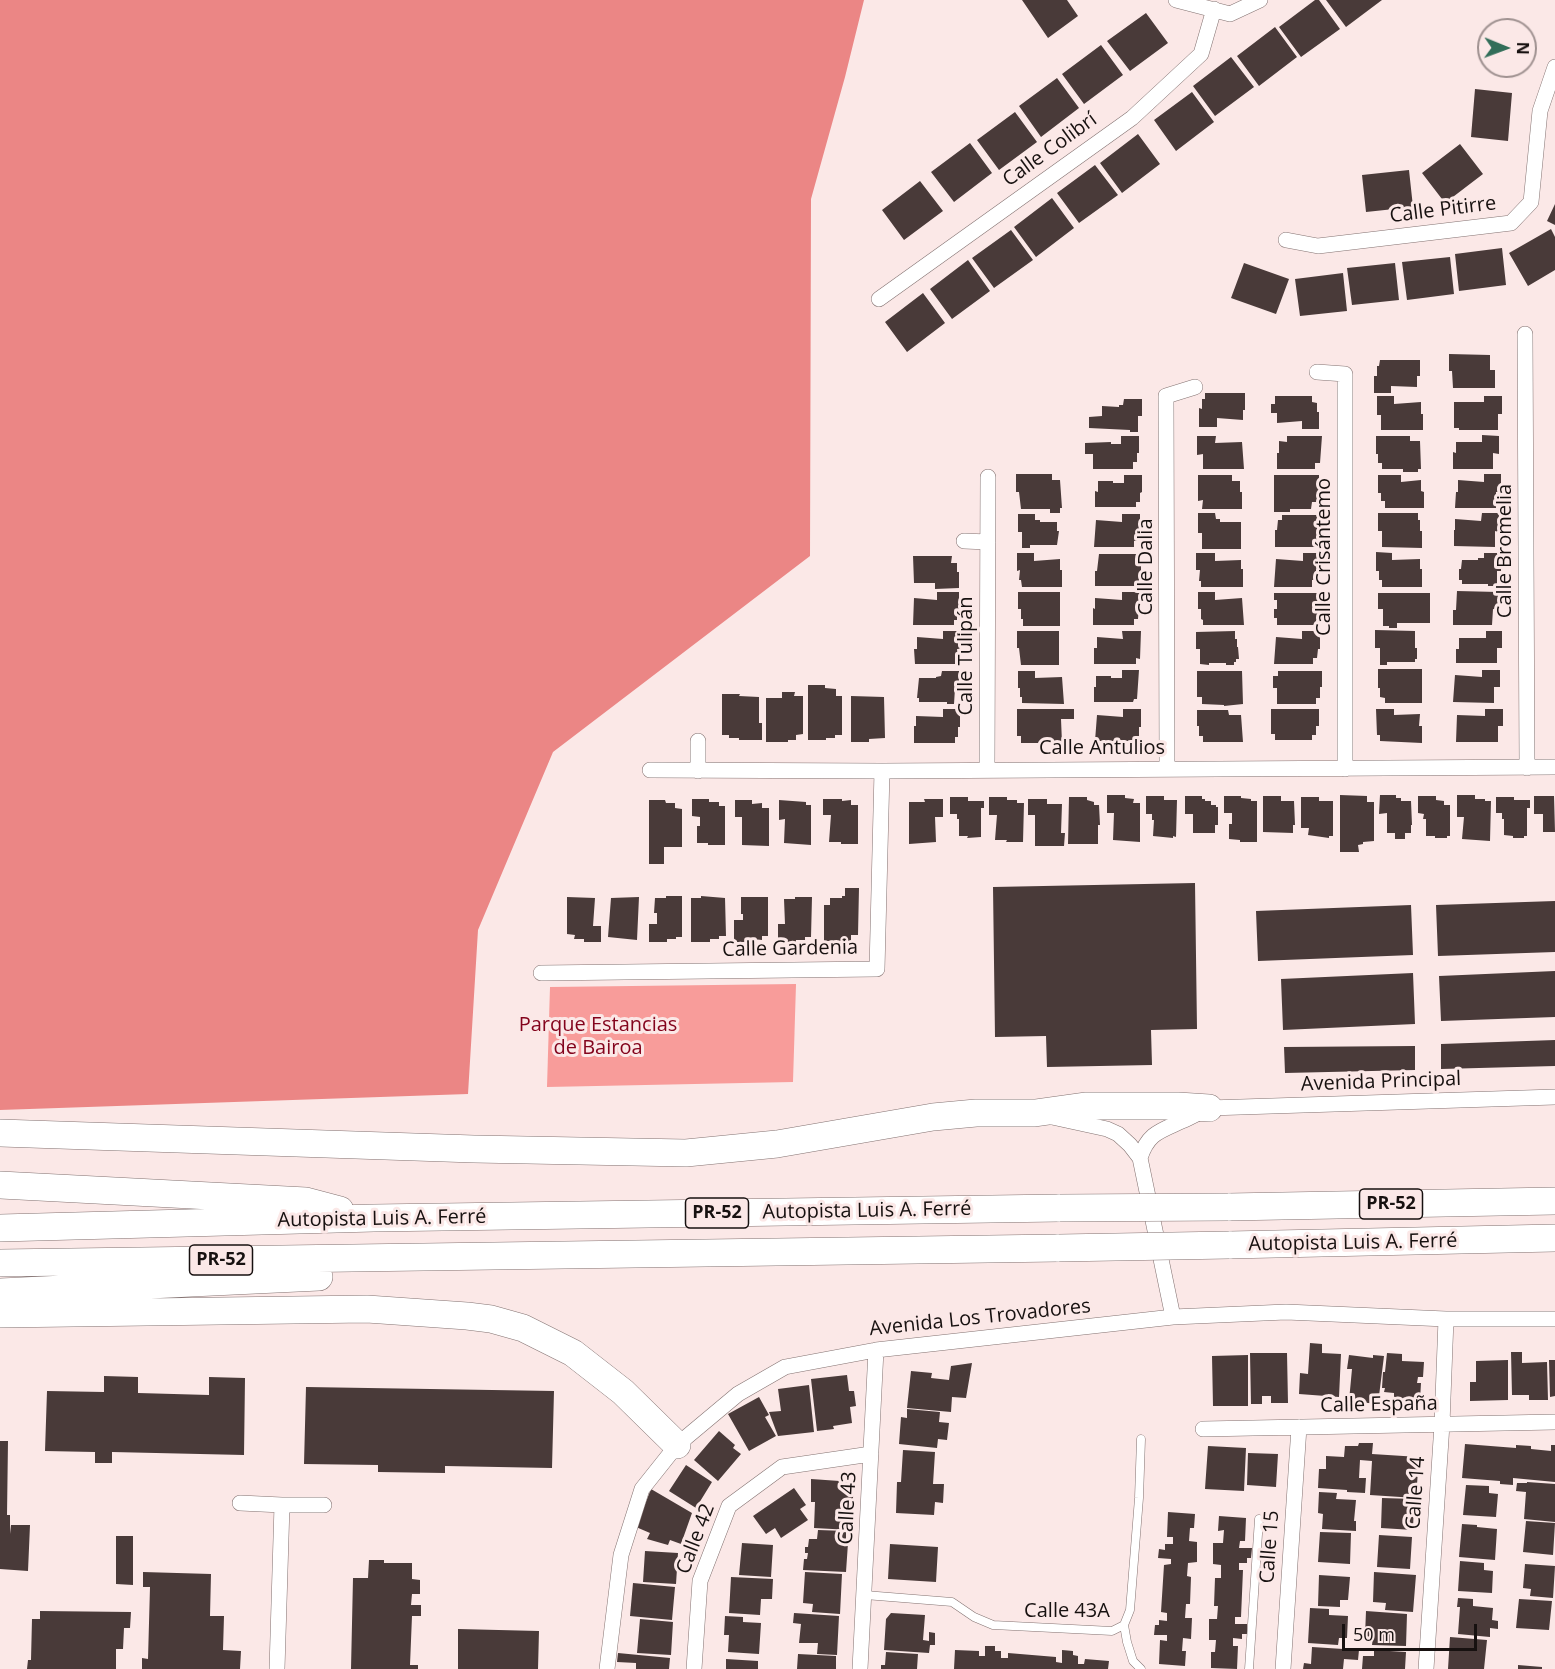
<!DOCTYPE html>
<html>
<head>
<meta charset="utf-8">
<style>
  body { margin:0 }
  #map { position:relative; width:1555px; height:1669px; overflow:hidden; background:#fbe8e7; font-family:"Open Sans",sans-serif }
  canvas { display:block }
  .north { position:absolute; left:1477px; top:18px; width:60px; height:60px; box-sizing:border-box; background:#fbe8e7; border:2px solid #a09291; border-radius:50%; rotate:91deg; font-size:16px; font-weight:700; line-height:24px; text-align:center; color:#171110 }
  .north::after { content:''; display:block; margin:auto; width:21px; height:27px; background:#326e59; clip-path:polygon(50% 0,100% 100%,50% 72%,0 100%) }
  .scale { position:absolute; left:1342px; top:1624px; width:135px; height:27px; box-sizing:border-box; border:3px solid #171110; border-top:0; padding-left:8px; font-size:18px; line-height:21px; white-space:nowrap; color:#171110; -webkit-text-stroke:4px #fbe8e7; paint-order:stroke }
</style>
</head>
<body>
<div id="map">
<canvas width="1555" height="1669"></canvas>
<div class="north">N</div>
<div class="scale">50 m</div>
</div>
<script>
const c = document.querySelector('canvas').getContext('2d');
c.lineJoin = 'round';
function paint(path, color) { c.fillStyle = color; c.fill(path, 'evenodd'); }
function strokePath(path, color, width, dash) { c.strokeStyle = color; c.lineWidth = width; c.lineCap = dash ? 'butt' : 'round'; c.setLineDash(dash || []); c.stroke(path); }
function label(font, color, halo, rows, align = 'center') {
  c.font = font + ' "Open Sans",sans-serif'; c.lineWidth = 6; c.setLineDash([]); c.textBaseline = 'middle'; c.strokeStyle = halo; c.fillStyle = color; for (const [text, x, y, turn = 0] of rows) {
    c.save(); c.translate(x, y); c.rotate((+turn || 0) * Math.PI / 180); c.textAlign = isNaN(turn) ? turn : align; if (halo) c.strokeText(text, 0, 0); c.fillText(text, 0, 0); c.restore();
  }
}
const green = new Path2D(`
  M796,984l-3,98 -246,5 3,-100z`);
const forest = new Path2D(`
  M0,0h864l-19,77 -34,122 -1,357 -257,196 -75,178 -10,164 -468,16z`);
const building = new Path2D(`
  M1022,0h45l11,16 -30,22z
  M1315,0h4l21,29 -39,28 -22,-30z
  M1326,0h56l-36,27z
  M1146,13l22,30 -38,28 -23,-30z
  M1275,27l22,30 -38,29 -22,-30z
  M1101,45l22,30 -39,29 -22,-30z
  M1231,57l23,30 -39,29 -22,-30z
  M1057,78l22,30 -38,29 -22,-31z
  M1475,89l37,4 -4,48 -37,-4z
  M1192,92l22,30 -38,29 -22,-31z
  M1015,112l22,30 -38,28 -22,-30z
  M1138,134l22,30 -38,29 -22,-30z
  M970,143l22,30 -38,29 -23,-30z
  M1460,144l23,30 -38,29 -23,-30z
  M1095,165l23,30 -39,28 -22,-30z
  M1409,170l4,37 -47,5 -4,-37z
  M920,181l23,30 -39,29 -22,-30z
  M1052,198l22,30 -38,29 -22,-30z
  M1555,204v21l-8,-4z
  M1551,229l4,8v33l-27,16 -19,-33z
  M1011,230l22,30 -39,28 -22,-30z
  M1502,248l4,37 -47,6 -4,-37z
  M1450,257l4,37 -47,6 -5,-38z
  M968,260l22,31 -38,28 -22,-30z
  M1244,263l45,16 -13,35 -45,-16z
  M1395,263l4,37 -47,5 -5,-37z
  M1343,273l4,38 -47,5 -5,-37z
  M923,293l22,30 -38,29 -22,-30z
  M1449,354l41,1v15h5v18h-42l-1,-17h-3z
  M1380,360h40v16h-3v11l-26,-1v7h-17v-17h3v-10h2z
  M1205,393h40v17h-2v10l-26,-2v9h-18v-19l3,1v-10h3z
  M1275,396h37v6l5,1v9h2v17h-17v-8l-25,2v-10h-6v-9h4z
  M1377,396h17v8l27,-2v12h2v16h-42v-15h-4z
  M1484,396h18v18h-4v16h-39v-2h-5v-26h30z
  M1124,399h18v17h-4v16h-8v-2l-41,-2v-11l13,-1v-10l17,1v-2h4z
  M1482,435l17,1v18l-6,-1v16h-40v-17l3,1v-11h26z
  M1121,436h18v17h-2v9h-4v7h-40v-15h-8v-11l26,-1v2h10z
  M1197,436h19l-1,7 27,-1 2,27h-41v-15l-6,1z
  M1287,436h35l-2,27h-5v6h-38v-16h2v-12l8,1z
  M1376,436h34v5h10l1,28h-3v3h-15v-3h-21v-6h-4v-9h-2z
  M1016,474h36v6h8l2,28h-2v5h-10v-4h-29l-2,-17h-3z
  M1484,474h17v18h-5v16h-41l1,-16h2v-12l26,2z
  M1124,475h18v17l-2,1v9h-4v5h-41v-16l3,1v-11h15v2h11z
  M1198,475h34v6h8v11h2v17h-40l1,-9 -5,1z
  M1274,475h45v17h-2v10h-5l-1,7h-21v3h-16z
  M1378,475h23v7l20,-2v11l3,1v16h-39v-7h-4v-8h-3z
  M1198,513h17l1,6h4v3h21v27h-39v-16h-4z
  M1378,513h40v7h2v11h2v17l-40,-1v-16h-4z
  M1482,513h17v19l-4,-1v16l-41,-1v-16h1v-11l26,2z
  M1018,514h17v6h5v2h17v9h2l-2,14h-27v3h-8v-16h-4z
  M1122,514h18v18h-2v9h-4v6h-40l2,-27 26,2z
  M1282,515h40v17h-2v9h-6l1,6h-40v-17h2l1,-10h4z
  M1376,552l16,1v7l28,-1v10h2v18h-40v-7h-3v-9h-3z
  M1017,553h17v8l26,-2v11h2v17h-40l-1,-7h-2l1,-10 -3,1z
  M1196,553h19v8l26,-1v9h2v18h-42v-6h-2l1,-11h-4z
  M1303,553h16l-2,27h-5v7h-38l2,-28 27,2z
  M1484,553h17v18h-4v15h-9v-2h-26v-4h-3v-11h2l1,-9h16v-2h6z
  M1099,554h42v18h-2v9h-4v5h-40v-15h2z
  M913,556h39l-1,7h6v9h2v16l-24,1v-6h-21z
  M1457,591l41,1v18l-5,-1 -1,16h-39v-15h3z
  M937,592h22v17h-2v11h-3v5h-41l1,-27 23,2z
  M1018,592h42v34h-37v-7h-2v-10h-3z
  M1122,592h18l-2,27h-4v6h-41v-17l2,1v-11l27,2z
  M1198,592h17v8l27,-2 2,27h-41v-5l-2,-1v-10h-3z
  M1274,593h48l-1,27h-5l1,5h-40v-7h-3v-9h3v-9h-3z
  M1378,593h52v30h-33v5h-8v-2h-6v-17h-5z
  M1375,630l40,1v17h2v11h-2v3h-28v3h-7v-17h-5z
  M943,631h17v18h-3l1,10 -3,1v4h-40l-1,-15h3v-12l26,2z
  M1017,631h42v34h-38l-2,-17h-2z
  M1122,631h19l-1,28 -4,-1v6h-42v-16h3v-11l26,2z
  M1235,631v8h2v8h1l1,12h-3v3h-2v3h-8v-2h-17v2l-9,-1v-15h-4v-17z
  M1302,631h18v18h-2l-1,9h-4v6h-39l2,-27 26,2z
  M1486,631h16v17h-5v15h-41v-14h3v-11h27z
  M1378,669h44v34h-37v-5l-5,-1v-9h-2z
  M1122,670h17l-2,29h-3l-1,3h-39v-15h2v-11h15v2h11z
  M1482,670h18v17h-6v16l-41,-1 2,-27 27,2z
  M942,671h17v17h-4l-1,16h-7v-2h-28v-4h-2l2,-20h17v-1l5,-1z
  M1018,671h17v7l27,-1 2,27 -42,-1v-6h-2v-9h-2z
  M1197,671h45l1,33 -19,2v-1l-22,-1v-7h-5z
  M1278,671h44v16h-2v11h-4v6h-39v-16h-4v-12h5z
  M808,685h17v3l11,1v7h6v39h-7v3h-9v2h-18z
  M782,692h13l-1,4h9v38l-7,1v5h-8v2h-22v-44h16z
  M722,694h18l-1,2 20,1v26h3v17h-23v-2h-10v-3h-7z
  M851,696l33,1 1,41 -16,1v3h-18z
  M943,709h17v18h-2v10h-3v6h-41v-17h2v-10l27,1z
  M1017,709h57v10h-13l1,24h-41v-7h-4z
  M1123,709h18v18h-2v9h-3l-1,5h-40l2,-26 26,2z
  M1271,709h48v17h-3v9h-4v5h-37v-6h-4z
  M1376,709h18v6l26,-1 -1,12h3v17l-42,-2v-6h-3z
  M1485,709h18v17h-5v16h-42l1,-27 28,1z
  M1197,710h31l1,5h12l2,27h-40v-6h-4v-10h-2z
  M1107,795h18v3l9,1 -1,4h7v39l-27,-2 1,-27h-7z
  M1340,795l27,1v6h7v39l-11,1v2l-5,1 1,7h-19z
  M1380,795h16v3h5v3h10l1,24h-1v8h-6v6h-10v-6h-8v-20l-8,1z
  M1457,795h18v4h10v2h6l-1,40 -28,-2 2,-22h-7z
  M1146,796h18v4h13l-1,37 -3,-1v2l-20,-2 1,-16h-2v-6h-6z
  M1185,796h17v3h3v2h6v4h5v2h2v18h-3v8h-22v-19h-8z
  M1224,796h17v2l10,1v2h6v41h-17v-2l-11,-1v-15h3v-11h-8z
  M1263,796h18v5h13l1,24h-2v8l-30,-1z
  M1418,796h18v4l8,1v4h6v31h-3v2h-12v-2h-9v-17h-3l1,-5 -6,-1z
  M1534,796h20l1,36h-12v-18h-9z
  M950,797h18v4h16v7h-3v29l-14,1 1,-2h-9v-17h-2v-5h-7z
  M989,797h18v3h10v3h7l-1,39h-17l1,-2h-12l2,-25h-8z
  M1069,797h18v3l7,2v3h5l1,20h-2v19h-30z
  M1301,797h18v4h14v35h-4v2l-21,-3 1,-7h-8z
  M1496,797h18v3h16v8h-3v28h-3v2h-11v-2l-9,-1v-16h-2v-6h-6z
  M692,799h17v3h10v4h6v39h-17v-2h-11v-17h3v-9l-8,-1z
  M823,799h19v2l9,-1v5h7v39h-17v-2h-12l2,-27h-8z
  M924,799h19v18h-8l1,25 -27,2v-42h16z
  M1028,799h19v5h15l-1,29h4l-1,13h-29v-31h-7z
  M649,800h16l1,3h9v5l7,1v38h-18v17h-15z
  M735,800h17v4l10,-1v5h7v38l-27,-1v-28h-7z
  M779,800l27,2v3h5v40l-27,-2 1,-24 -6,1z
  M1195,883l2,146 -46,1 1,35 -105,2 -1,-31 -51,1 -2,-150z
  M845,888h14l-1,47h-7v6h-27v-36h6v-7h12v-2h3z
  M666,896h16v41h-6v2h-9v3h-18v-18h8v-11h-3l1,-15h11z
  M701,896l24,2 1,38h-7v3h-9v3h-19v-44h10z
  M567,897l28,1 -2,28h8v16h-17v-3h-10l1,-4 -8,-1z
  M639,897l-2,43 -29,-3 3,-39z
  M741,897h27v39h-6v4l-9,-1v3h-19v-22h9v-6h-2z
  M795,897h17l-1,40h-6v3h-9v2h-18v-18h7l-1,-25h11z
  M1555,901v51l-117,4 -2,-51z
  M1411,905l2,50 -155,6 -2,-50z
  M1555,971v46l-114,4 -2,-45z
  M1413,973l2,51 -132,6 -2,-51z
  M1555,1040v26l-114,3v-25z
  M1415,1046v24l-130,3 -1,-26z
  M1310,1343l12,1v9l19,1 -2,43 -40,-3 1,-21 8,1z
  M1511,1352h11v11l25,-1 1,38h-19v-5h-17z
  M1250,1353h37l1,50h-17v-7h-9v8h-11z
  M1387,1353l15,1v7l22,1 -1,15h-5l-1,6h4l-1,17 -26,-2v-5l-10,-1 1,-4h-3l1,-16h2z
  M1248,1355v51h-35l-1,-50z
  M1349,1355l24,3v-3l11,1 -6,48 -29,-3 3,-32h-5z
  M1508,1360v40l-38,1v-19h6v-21z
  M1549,1360h6v36l-5,1z
  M972,1363l-6,35 -14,-1 -1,15 -44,-4 4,-37 21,2 -1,5 18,2 2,-14z
  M847,1375l2,16h5l2,15 -6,1 2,16 -19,3 1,3 -17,2 -6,-52z
  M104,1376l34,1v16l71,2v-18l36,1 -1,77 -132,-3v11h-17v-11l-50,-1 2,-60 57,1z
  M809,1385l5,47 -36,4 -9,-24 12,-1 -3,-22z
  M306,1387l248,4 -2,77 -107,-2v7l-67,-1v-7l-74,-1z
  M759,1397l10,18 -4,2 11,19 -27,15 -21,-37z
  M907,1409l33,3 -1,10 10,1 -2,17 -9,-1 -1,9 -38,-4 2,-27 6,1z
  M719,1431l16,14 -2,3 8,6 -23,27 -24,-21z
  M0,1441h8l-1,74h3v19l1,-9h19l-2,46 -28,-2z
  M1359,1443h14l-1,11 47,3 -3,41 -46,-3 2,-34 -12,-1 -1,18h7l-1,15 -18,-1v-2l-29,-2 1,-19h7v-13l18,1 1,-11h13z
  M1465,1444l51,4v-3l15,1v3l20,2v-6h4v37l-42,-4v7l-13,-1v-3l-38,-3z
  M1208,1446l38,2 -2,43 -39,-2z
  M903,1450l32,2 -2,32h11l-1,19 -8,-1 -1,13 -38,-2 1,-31h4z
  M1248,1453l30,1 -2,33 -29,-2z
  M686,1465l26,17 -16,26 -27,-17z
  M811,1479l43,3 -3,48 -37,-2 1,-26h-4z
  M1527,1482l28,2v38l-31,-3 2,-27 -10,-1 1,-8h10z
  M1466,1485l23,1v7l9,1 -2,23 -33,-2z
  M794,1488l12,17 -6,4 8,11 -27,18 -6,-10 -9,6 -13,-18z
  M651,1489l41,24 -11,31 -11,-4 -2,5 -21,-6 3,-6 -14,-6z
  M1319,1492l18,1 -1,6 20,1 -2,21h2v10l-34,-2 1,-15 -5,-1z
  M1382,1498l32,1 -1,31 -32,-2z
  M1168,1512l27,2 -1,14h-4l-1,13 8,1v20l-9,1 -1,13 4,1 -1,27h-4l-1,14h7l-1,21 -8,-1 -1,13h4l-1,15 -26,-2 1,-24 7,1v-6h-13l1,-10h4v-5l8,1v-8l-6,-1 3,-47 7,-1v-5l-13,-1 1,-9 6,1v-6h8v-7h-6z
  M1219,1516l27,2 -1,23h-5l-1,7h13l-1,10h-4v5h-8v7h4l-2,47h-6v7h12v10h-5v5l-9,-1v8h5l-1,23 -26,-1v-16h4l1,-12h-7v-21h8l1,-13h-4l1,-28h6v-13l-8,-1v-21h10l1,-13 -6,1z
  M1526,1521l29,2 -2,32 -30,-3z
  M1462,1524l15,1v2l20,2 -2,31 -36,-3z
  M818,1530l28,1v12h2l-2,29 -43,-2 1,-11h3l1,-6h-3v-6h3l1,-8h8z
  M1320,1532l31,1 -1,31 -32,-2z
  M1379,1535l33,2 -2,32 -33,-2z
  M116,1536h17v49l-17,-1z
  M742,1543l31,2 -2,32 -32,-2z
  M890,1544l48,3 -2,35 -48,-3z
  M645,1551l33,2 -2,31 -33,-2z
  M369,1560h15v3h28v16l8,1v14h-8l-1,11h10v11h-9l-2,49h8v4h-67l2,-91h15z
  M1460,1561l24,2v7l9,1 -1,22 -34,-2z
  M1525,1564l30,2 -2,32 -23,-2 1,-7 -8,-1z
  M143,1572l68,2 -1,42h14l-1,34 18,1 -1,18h-98v-11l6,1 2,-72h-7z
  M805,1572l37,2 -2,40 -28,-2 1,-8 -10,-1z
  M1374,1572l42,3 -3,37 -28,-2 1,-7 -13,-1z
  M1319,1575l31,2 -2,23h-8v7l-22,-1z
  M731,1577l42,2 -1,20h-11l-1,16 -31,-2z
  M633,1583l42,4 -3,33 -42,-4z
  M1458,1598l15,1v7l20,2 -1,12 6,1v8l-8,-1v9l-32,-3 2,-27h-3z
  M1519,1599l33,2 -3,29 -33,-2z
  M1310,1608l19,1v6l19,1 -1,22h-8l-1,7 -30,-2z
  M40,1611l91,1 -1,16h-6l-1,21h-7v20h-89l1,-9h3l1,-41h8z
  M1366,1611l41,3 -1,32 -34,-1 1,-8 -8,-1z
  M794,1613l45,3 -2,39 -20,-1 1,-11h-19l2,-19 -8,-1z
  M891,1613l34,2 -2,25 6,1v-9l6,1v12h-5l-1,8 -45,-3 2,-31z
  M725,1616l18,1v5l18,1 -2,31 -31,-2 1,-17h-5z
  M640,1619l33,3 -2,33 -34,-2z
  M458,1629l81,2 -1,38h-80z
  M1450,1637l37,3 -3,29h-36z
  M985,1646h10v5h6v7h7v-5l48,4v5l6,1v-13l11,1v4l5,1v8h6l1,-5 24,2 -1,8h-154l1,-19 24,1v5h6z
  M1312,1647l47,3 -1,10 -14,-1 -1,10h-40l1,-6 7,1z
  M1374,1650l32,2 -1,17h-43l1,-13h11z
  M886,1652l32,2 -1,15h-36v-4h4z
  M618,1653l52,5 -1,11h-33v-6l-19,-1z
  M798,1654l38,2v13h-39z
  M726,1659l32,2v8h-32z
  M1518,1665l24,2v2h-24z`);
const lane = new Path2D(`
  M865,1595l87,7 22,15 19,8 119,6 12,-6 6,-15 9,-112 2,-59
  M1124,1625l3,17 6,19 8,8
  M1249,1669l10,-150`);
const street = new Path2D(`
  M1176,0l54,14 30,-14
  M1286,240l32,6 193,-23 20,-21 9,-91 15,-44
  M879,299l253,-181 69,-64 13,-45
  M1525,334l2,434
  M1317,372l28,2v395
  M964,541l24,1
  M698,741v30
  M1167,768l-1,-372 29,-9
  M650,770l232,1 673,-4
  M987,770l1,-293
  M541,973l336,-4 5,-198
  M1052,1117l55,12 11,5 12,11 10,13 33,159
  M1140,1158c8,-25 20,-27 42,-37 9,-4 18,-9 27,-13l346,-11
  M1203,1429l352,-7
  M240,1503l42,2h42
  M277,1669l5,-164
  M607,1669l14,-114 21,-66 35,-44 61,-51 47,-27 91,-17 297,-33 113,-5 160,7h109
  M694,1669l6,-88 29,-75 53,-39 89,-13
  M860,1669l16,-319
  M1283,1669l16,-242
  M1426,1669l16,-245 4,-105`);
const highway = new Path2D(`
  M0,1133l474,16 212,4 91,-9 156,-27 43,-4h59l50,-7h93l31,2
  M0,1185l306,16 34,9
  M1228,1207l327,-6
  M0,1228l374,-10 686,-10
  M1229,1245l326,-7
  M0,1263l1059,-15
  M0,1292l319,-15
  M0,1314l367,-5 100,7 24,3 32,9 50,25 50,39 54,53`);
const highwayBridge = new Path2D(`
  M1060,1208l168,-1
  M1059,1248l170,-3`);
const shields = [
  [1391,1204,63],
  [717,1213,63],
  [221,1260,63]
];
const shieldNames = [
  ["PR-52",1391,1204],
  ["PR-52",717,1213],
  ["PR-52",221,1260]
];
const streetNames = [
  ["Calle Colibrí",1050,150,-36],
  ["Calle Pitirre",1443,210,-7],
  ["Calle Bromelia",1505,551,-90],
  ["Calle Crisántemo",1324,557,-90],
  ["Calle Dalia",1146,567,-90],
  ["Calle Tulipán",966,656,-90],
  ["Calle Antulios",1102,748],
  ["Calle Gardenia",790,949,-1],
  ["Avenida Principal",1381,1082,-2],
  ["Autopista Luis A. Ferré",867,1211,-1],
  ["Autopista Luis A. Ferré",382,1219,-1],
  ["Autopista Luis A. Ferré",1353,1243,-1],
  ["Avenida Los Trovadores",980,1318,-6],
  ["Calle España",1379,1405,-1],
  ["Calle 14",1416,1493,-86],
  ["Calle 43",848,1508,-87],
  ["Calle 42",696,1539,-69],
  ["Calle 15",1270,1547,-86],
  ["Calle 43A",1067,1611]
];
const parkNames = [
  ["Parque Estancias",598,1025],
  ["de Bairoa",598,1048]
];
paint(green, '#f89c9a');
paint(forest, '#eb8685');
paint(building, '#493a39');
strokePath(lane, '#837271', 9);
strokePath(street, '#837271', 16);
strokePath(highway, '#837271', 28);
strokePath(lane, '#fff', 8);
strokePath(street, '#fff', 15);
strokePath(highway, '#fff', 27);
strokePath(highwayBridge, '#837271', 28, []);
strokePath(highwayBridge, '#fff', 27);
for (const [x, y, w] of shields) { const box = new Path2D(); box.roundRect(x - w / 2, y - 15, w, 30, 4.5); c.fillStyle = '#fbe8e7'; c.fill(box); strokePath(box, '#171110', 1.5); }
label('bold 18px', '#171110', null, shieldNames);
label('20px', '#171110', '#fbe8e7', streetNames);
label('20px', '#83031c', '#fbe8e7', parkNames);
</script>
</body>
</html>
